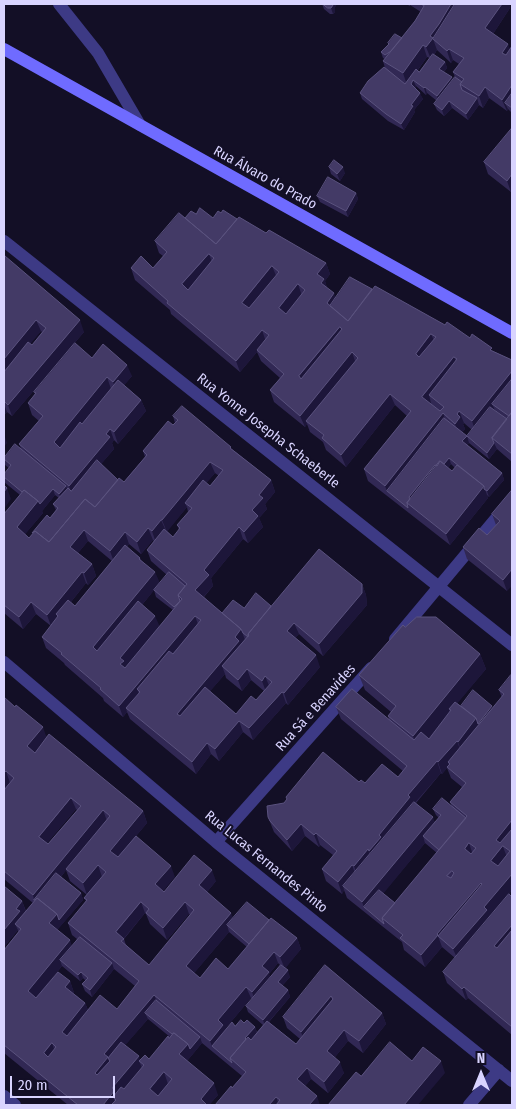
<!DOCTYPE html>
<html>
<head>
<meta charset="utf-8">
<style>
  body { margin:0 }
  #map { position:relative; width:516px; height:1109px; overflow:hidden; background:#130f26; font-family:"Fira Sans Condensed",sans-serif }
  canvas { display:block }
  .frame { position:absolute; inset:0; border:5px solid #d9d4ff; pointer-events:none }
  .north { position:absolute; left:456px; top:1049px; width:50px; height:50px; -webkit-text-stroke:4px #130f26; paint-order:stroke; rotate:0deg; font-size:14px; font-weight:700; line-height:20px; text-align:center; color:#d9d4ff }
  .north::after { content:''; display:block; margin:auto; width:18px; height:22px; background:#d9d4ff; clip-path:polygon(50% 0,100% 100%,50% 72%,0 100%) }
  .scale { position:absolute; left:10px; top:1076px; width:105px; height:22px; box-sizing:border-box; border:2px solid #d9d4ff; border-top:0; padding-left:6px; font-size:15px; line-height:18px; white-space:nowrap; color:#d9d4ff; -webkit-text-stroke:4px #130f26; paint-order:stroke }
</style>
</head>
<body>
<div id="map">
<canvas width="516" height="1109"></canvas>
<div class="frame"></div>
<div class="north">N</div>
<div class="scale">20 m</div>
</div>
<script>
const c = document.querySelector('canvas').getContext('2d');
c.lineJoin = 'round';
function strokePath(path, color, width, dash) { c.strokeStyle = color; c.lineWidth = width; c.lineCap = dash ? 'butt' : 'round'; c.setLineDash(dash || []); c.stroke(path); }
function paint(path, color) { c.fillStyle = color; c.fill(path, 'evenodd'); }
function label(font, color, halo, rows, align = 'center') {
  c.font = font + ' "Fira Sans Condensed",sans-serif'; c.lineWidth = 4; c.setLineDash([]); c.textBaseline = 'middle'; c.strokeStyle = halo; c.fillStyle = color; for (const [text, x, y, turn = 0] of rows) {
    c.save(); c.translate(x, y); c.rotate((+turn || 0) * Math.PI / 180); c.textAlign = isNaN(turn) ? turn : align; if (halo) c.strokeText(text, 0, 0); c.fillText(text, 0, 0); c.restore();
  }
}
const street = new Path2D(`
  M59,4l39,49 42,72
  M4,241l508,404
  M395,639l117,-140
  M4,662l212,180 296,239
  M216,842l155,-174
  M4,1096l11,9
  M469,1105l30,-35`);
const secondary = new Path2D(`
  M4,49l508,284`);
const wall = new Path2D(`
  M322,4h15l-2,3v5l-2,2h-3l-6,-5z
  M406,4h103l1,4 -17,26 17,15 2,-3v67l-4,-4 -1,2 -18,-13 -6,10 -4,-3 -11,15 -16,-12 -8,8 -7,-6 -3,-6 3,-3 -10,-8 -1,2 -10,-9 -1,1 8,12 -9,11 1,2 -11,18 -16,-9 -26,-22 -2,-6 25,-25 -2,-7 2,-2 -2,-1 -2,-6 8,-8 -1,-1 14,-5 13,-17 6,-9 -11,-7v1zM437,50l14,13 2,-3 6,4 -6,8 2,5 -2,3 -9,-8 3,-4 -2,-6 -11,-7zM427,57l3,1 -11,14 -1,-2z
  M512,128v63l-1,1 -23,-18 -4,-12z
  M329,167l16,6 -5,8 -9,-7z
  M356,193l2,6 -10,18 -28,-15 -3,-6z
  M221,213l16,6 89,44 4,11 -5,7 2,7 9,10 36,-9 98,49 23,13 19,9v102l-15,-13 -8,10 -20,-16 -2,2 35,28 2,7 -15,17 -2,-2 1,3 -38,47 -82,-64 -4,-12 43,-53 -12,-11 -49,62 -20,-17 -3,-8 -13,-10 -3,-8 -2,3 -31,-25 -4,-12 10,-12 -19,-17 -4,-9 -17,20 -69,-58 -1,-4 -35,-30 -4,-12h22l10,-12 -4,-3 -4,-12 30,-23 11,-4 17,4zM494,410h1l12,9zM464,423l8,7 -5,6 -5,-4 3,-3 -2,-5zM451,464l4,4 -3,3 -4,-3z
  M4,257l80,75 -72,84 -5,-4 -3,3zM41,331l1,1 -10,13 -2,-2z
  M92,358l40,18 -8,9 17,15 5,11 -28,33 -4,-4 -2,3 2,6 -13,15 17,16 6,2 21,-25 -2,-6 32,-28 -2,-7 59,33 39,31 4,12 -10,12 2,5 -8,9 4,9 -15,16 -5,-4 -32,39 2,8 -9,11 18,16 22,-5 27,-2 91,-22 4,11 1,10 -44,51 -24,-22 -4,4 25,29 -32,38 -2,-2 -33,37 -10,-8 -24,29 -8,-7 -15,20 -66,-55 -3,-7 -4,5 -19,-16 -1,-3 -38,-33 -1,-2 -18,-15 -4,-11 9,-11 -15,-12 -13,15 -19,-16v-103l1,2 15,-17 -16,-13v-5l5,-9 -4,-3 -1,-7 17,-9 -2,-5 20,-23 -7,-6 -4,-12 7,-9 -1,-2zM215,473l4,3 -9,10 -4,-3zM55,495l4,3 -6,6 3,6 -6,8 -21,20 -4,-4 18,-21 -1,-2zM187,507l1,5 -11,13 2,5 -6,7 -6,-6zM153,540l1,1 -7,9 4,11 16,14 -7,8 -19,-23 -1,-2 -13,-11 2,-3 12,10zM88,541l24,20 -37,45 -4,-4 15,-19 2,2 8,-9 -4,-12 -14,-11zM154,590l2,7 17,13 -14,17 -17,-22zM225,674l1,4 16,13 9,-11 13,11 -8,9 -20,14 -26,-23z
  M512,490l-5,101 -40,-32 -4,-12 24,-12 9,-10 -4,-11z
  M405,627l75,27 6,15 -29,34 4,3 32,2 9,-10 -3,-8 13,-14v214l-3,4 3,3v138l-44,-37 -2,2 -19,-17 -4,-11 12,-14 -13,-11 -17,20 -21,-17 -2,-8 -55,-44 -3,-8 -2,4 -16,-13 -4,-12 11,-14 -13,-10 -1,2 -14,-11 -13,15 -18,-19 -6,-15 16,-14 3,-3 -1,-3 73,-15 6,1 33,-6 5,-6 -62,-52 -5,-12 53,12 -1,-3 3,-4 -26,-22 -6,-15zM444,719l-15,20v-1zM447,768l4,10 11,9 -12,15 2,5 -19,2 3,6 3,3 -4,4 -19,-19 25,-30 1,1zM425,843l12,10 -42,50 -12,-10z
  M4,697l43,40 96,74 4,12 -11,13 27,55 53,-10 -9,11 26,26 36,2 28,18 4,11 -16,19 5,9 -8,9 6,4 2,7 -21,25 27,22 4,-5 -13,-11 -4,-11 42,-52 57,48 4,11 -23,29 -15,-12 -13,16 9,16 -16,20 -17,-14 -6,7 15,19h-105l17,-17 10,-12 -40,-33 -15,18 31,34 -9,10h-141l-64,-52v-103l14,-18v-2l-14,17v-61l18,15 4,10 7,-8 -29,-24zM76,809l1,1 -29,34 -1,-1zM66,870l4,11 17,14 -3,3 2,3 -18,22 4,12 5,4 -5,7 -15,-16 26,-30 -2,-7 -20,-16zM145,913l1,1 4,10 17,16 22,-26 2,1 -42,50 -23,-20 -2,-6zM229,932l18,15 -19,22 -28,9 -6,-5zM278,963l2,2 -10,12 -1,-3zM62,966l18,15 3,-3 3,3 -4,3 3,7 7,6 22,-28 21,17 -18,23 -29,1 -3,-7 -12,-10h1l-4,-12 -34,17zM251,998l1,1 -6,7 2,6 15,13 -6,7 -2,-5 -11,-4 -19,7v-1zM148,1019l22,18 -21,22 -9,1 -15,-15z`);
const shadedWall = new Path2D(`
  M333,4h4l-2,3v5l-2,2 -2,-6z
  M451,4h11l-29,35 4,11 -6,9 -5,-12 4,-11z
  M502,4h7l1,4 -21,32 -4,-12z
  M508,44l4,10 -5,10 -5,-11z
  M423,45l4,12 -20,28 -4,-12z
  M449,49l4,11 -2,3 -4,-12z
  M445,62l2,6 -6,7 -2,-6z
  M452,77l2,6 -15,19 -2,-6z
  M413,80l3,6 -3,4 -2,-6z
  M512,85v18h-7l3,6 -1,2 -5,-11z
  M425,87l2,6 -1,2 -2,-7z
  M485,87l4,11 -6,10 -4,-12z
  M420,93l3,6 -9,11 1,2 -11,18 -3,-6 10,-19z
  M477,98l2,7 -11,15 -2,-6z
  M449,101l3,7 -8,8 -2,-6z
  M343,167l2,6 -5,8 -3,-7z
  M512,174v17l-1,1 -4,-11z
  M356,193l2,6 -10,18 -2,-6z
  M209,254l4,11 -26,31 -5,-12z
  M326,263l4,11 -5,7 3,10 -3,3 -8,-20z
  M272,266l5,12 -31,36 -4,-11z
  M298,284l4,12 -18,24 -5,-12z
  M334,293l4,11 -5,8 -6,-9z
  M36,320l5,11 -37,45v-17z
  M80,320l4,12 -72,84 -4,-11z
  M340,327l4,12 -41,49 -4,-12z
  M262,330l4,12 -9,8v2l-17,20 -4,-11z
  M431,334l5,11 -16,20 -4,-11z
  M352,352l4,12 -50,57 1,3 -2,3 -5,-11z
  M454,357l5,11 -30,27 2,8 -5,6 -4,-12z
  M127,365l5,11 -15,18 -4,-12z
  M512,371v17l-20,16 3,6 -19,23 -4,-12z
  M107,377l4,12 -53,65 -4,-12z
  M390,394l5,11 -49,62 -5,-12z
  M141,400l5,11 -28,33 -4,-12z
  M4,404l3,8 -3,3z
  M459,411l5,12 -1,1 2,5 -6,6 -4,-11 2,-10z
  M443,413l4,12 -60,66 -2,-5z
  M110,429l4,11 -2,3 2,6 -41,48 -4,-11z
  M4,434l3,9 -3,4z
  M467,436l2,7 -4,4 -3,-6z
  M494,443l3,6 -8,10 -2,-6z
  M449,458l2,6 -8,11 -2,-6z
  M210,462l5,11 -27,32 -3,-2 2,4 -20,25 -5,-12z
  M435,465l3,6 -27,33 -2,-7z
  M502,473l2,7 -15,17 -2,-6z
  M271,480l4,12 -10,12 2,5 -8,9 4,9 -15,16 -4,-11 15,-37z
  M66,486l2,6 -6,8 -3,-6z
  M484,486l4,12 -38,47 -4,-11z
  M7,488l4,11 -7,10v-17z
  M53,489l2,6 -13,16 1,2 -22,26 -4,-12 21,-26z
  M161,520l5,11 -10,12 -4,-12z
  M239,527l4,12 -32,39 2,8 -14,16 -4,-12 9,-20z
  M148,528l5,12 -12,14 -4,-12z
  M84,530l4,11 -14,17 -4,-11z
  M125,532l4,12 -15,18 -4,-11z
  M92,564l4,12 -8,9 -4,-12z
  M512,569v17l-5,5 -4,-11z
  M82,572l4,11 -27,34 -3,-3 2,4 -7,8 -4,-11z
  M155,572l5,11 -63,76 -4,-12z
  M362,584l4,11 1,10 -44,51 -4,-12z
  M31,602l5,12 -13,15 -4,-12z
  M155,616l5,11 -32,45 -8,-8v-6z
  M195,616l4,11 -62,62 3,8 -14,11 1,4 -4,5 -4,-11z
  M294,623l5,11 -8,9 -4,-12z
  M241,629l4,11 -23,26 3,8 -44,51 -4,-11z
  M480,654l6,15 -35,42 -2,-2 1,3 -32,39 -5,-15z
  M316,655l4,12 -32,38 -4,-12z
  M247,669l4,11 -9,11 -4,-11z
  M265,676l5,12 -4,4 -4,-11z
  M282,692l4,11 -33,37 -4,-12z
  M492,706l3,6 -33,41 -4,-11 18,-24z
  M239,721l4,11 -24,29 -4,-12z
  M43,727l4,12 -16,18 -4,-11z
  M457,741l4,11 -11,12 -2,-2 1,4 -7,8 -4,-12z
  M207,743l4,11 -15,20 -4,-12z
  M437,761l4,12 -28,32 -39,58 -5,-12 10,-16 29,-40z
  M6,771l4,12 -6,7v-17z
  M71,798l5,11 -33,39 -4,-11z
  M103,810l4,11 -68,82 -5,-3 -1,-5z
  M143,811l4,12 -33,39 -4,-11z
  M433,817l4,12 -14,7 2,7 -56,68 -5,-4 -2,-5z
  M512,820v16l-9,11 4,10 -12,15 -4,-11 5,-21z
  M301,824l4,12 -13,15 -5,-11z
  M316,833l4,12 -1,2 -5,-12z
  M469,843l4,12 -4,5 -4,-11z
  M368,849l4,12 -14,17 -4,-12z
  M98,865l4,12 -15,18 -4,-12z
  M352,865l4,11 -13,10 1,4 -2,4 -4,-12z
  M171,866l4,11 -15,18 -5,-11z
  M212,870l4,11 -13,16 -4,-12z
  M512,874v16l-22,27 -32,43 -5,-11 31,-42z
  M481,883l4,11 -47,42 4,11 -17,20 -4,-12 16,-21z
  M81,893l2,7 -30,35 -4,-12 8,-9z
  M22,901l4,11 -11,12 3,6 -14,17v-17l12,-21z
  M141,902l4,11 -25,30 -4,-11z
  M185,902l4,12 -22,26 -4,-12z
  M231,913l5,11 -9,1 2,7 -39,46 -4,-12z
  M512,925v16l-14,16 -4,-11z
  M297,938l4,11 -16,20 -5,-12z
  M70,940l4,12 -14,8 2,6 -30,36 -4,-11z
  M274,952l4,11 -9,11 4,9 -17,20 -4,-11 10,-26z
  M112,963l2,6 -22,28 -2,-7z
  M288,970l2,7 -10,11 -2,-6z
  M81,972l2,6 -3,3 -2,-6z
  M70,981l4,12 -4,5 -5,-11z
  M246,987l5,11 -26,31 3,7 -16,10 -2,-5 8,-21z
  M464,987l4,11 -2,2 -4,-11z
  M288,990l2,7 -25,29 -2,-6z
  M154,995l5,11 -14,7 3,6 -38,44 -2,-5 4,12 -13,15 -4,-12 9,-19z
  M331,996l4,12 -30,35 -4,-11z
  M85,1003l5,12 -24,28 -4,-11z
  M382,1013l4,11 -23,29 -4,-12z
  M255,1027l2,6 -10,12 -2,-7z
  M344,1030l4,11 -17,21 -4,-11z
  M200,1037l2,6 -19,23 -4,-12 9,-10z
  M52,1043l4,12 -8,9 -4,-11z
  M139,1056l2,7 -2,-2 3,7 -26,32 -3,-3 3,8h-13l9,-17z
  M441,1061l4,12 -27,32h-14z
  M340,1062l4,11 -16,20 -4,-11z
  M307,1068l4,11 -10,12 -4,-12z
  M164,1072l4,12 -14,17 -4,-12z
  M214,1083l4,12 -9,10h-6l-2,-6z
  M317,1096l3,9h-11z
  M276,1097l3,8h-10z`);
const building = new Path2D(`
  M323,4h10v1l-2,3h-3z
  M421,4h30l-12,20 -9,12 3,2 -7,9 -3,-2 -20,28 -20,-12 32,-40 9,-15z
  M455,4h47l-17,24 23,16 -6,9 4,2 6,-9v39l-10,15 -17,-13 -6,9 -19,-12 4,-5 -11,-7 11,-14 -15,-9 -2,2 -14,-12z
  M395,34l7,4 -11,13 -6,4 -4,-3 8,-8 -1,-1z
  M433,54l12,8 -6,7 13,8 -15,19 -12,-9 -1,1 -11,-8 -2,4 9,9 -9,12 2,1 -12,18 -15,-10 -26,-21 8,-12 16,-14 21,17 11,-15 3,3z
  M455,77l7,5 -2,2 2,6 15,8 -11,16 -17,-13 -7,9 -8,-6z
  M512,93v15l-7,-5z
  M512,128v46l-5,7 -23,-19z
  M334,160l9,7 -6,7 -8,-7z
  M328,177l28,16 -10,18 -29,-15z
  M200,208l13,10 5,-7 3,2 2,-3 14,9 -21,25 -31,-26 6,-7 5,3z
  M179,213l37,31 23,-27 27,16 3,-3 57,33 -9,11 7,5 -3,4 13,10 -7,10 21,18 27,-35 70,39 2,-3 23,16 2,-4 20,14 -2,2 22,10v11l-40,50 -13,-10 -2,3 3,3 -5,7 -12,-11 -58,73 -21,-17 47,-58 -21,-17 -49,61 -19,-17 2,-3 -18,-14 52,-63 -6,-6 -52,64 -30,-26 14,-16 -27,-24 12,-15 -7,-5 -26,31 -69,-58 1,-2 -37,-33 10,-12 12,12 14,-16 -12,-11zM209,254l5,4 -26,32 -6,-6zM272,266l7,6 -30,36 -7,-5zM298,284l7,6 -19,24 -7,-6zM340,327l2,2 -41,50 -2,-3zM431,334l5,3 -17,20 -3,-3zM454,357l3,2 -28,36 15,12 -4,4 -18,-14z
  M5,256l75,64 -72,85 -4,-4v-29l24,-30 4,3 14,-17 -10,-8 -32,39v-102z
  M350,277l22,12 -24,32 -18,-15z
  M75,343l17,15 11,-14 24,21 -14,17 -6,-5 -53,65 6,6 20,-26 2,2 36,-44 23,20 -27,32 -4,-3 -4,5 4,3 -41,49 -50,-42 24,-28 -15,-13 8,-10 -2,-1z
  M512,379v33l-3,4 -17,-12z
  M182,406l49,41 -1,1 41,32 -12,15 4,3 -11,12 6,6 -14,16 -5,-5 -35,43 5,5 -14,15 46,39 -6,8 4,4 -62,73 3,2 25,-29 31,27 15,-18 5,4 16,-18 -7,-6 -3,5 -15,-12 -9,11 -16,-14 27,-31 -1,-1 71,-85 43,35v9l-43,51 -25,-21 -7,8 29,24 -32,38 -2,-1 -33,36 -10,-7 -24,28 -8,-6 -15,19 -66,-54 14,-16 -3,-3 32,-38 4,3 28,-34 -6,-4 -76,90 -19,-17 1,-1 -40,-34 1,-1 -20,-16 16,-21 -2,-2 12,-14 7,6 50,-61 15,13 -1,1 16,13 -62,75 4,4 41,-50 17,15 -35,42 4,3 -4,3 5,4 57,-69 -4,-4 9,-11 -40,-34 17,-21 9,8 7,-9 -3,-3 15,-17 -7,-5 18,-23 7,6 13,-16 -13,-8 -48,58h-1l-9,11 -4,-3 -11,14 -12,-10 -15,19 -26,-21 -14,17 22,17 -8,9 -2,-1 -35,43 -16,-13 -12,15 -15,-12v-91l20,-24 14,11 -21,26 12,11 6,-7 14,11 36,-43 10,8 24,-29 5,4 23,-27 -4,-4 25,-30 5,4 5,-5 -5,-4z
  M490,407l17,12 -15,19 2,5 -7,10 -20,-17z
  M512,412v42l-20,-16z
  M444,418l23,18 -5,5 40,32 -15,18 -3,-2v-3l-35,-28 -5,6 -4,-3 -3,5 -2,-1 -26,32 1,2 -3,4 1,5 -21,-17z
  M15,444l51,42 -7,8 -6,-5 -13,15 -2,-3 -14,-11 -2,2 -18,-15v-3l7,-9 -7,-6v-1z
  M97,460l21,20 -23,27 -10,-8 -36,43 -14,-11 -3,2 15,-18 3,3 8,-10 -5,-4 15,-16 3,3z
  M440,461l12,10 5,-6 27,21 -38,48 -39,-31z
  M4,485l3,3 -3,4z
  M512,490v79l-9,11 -40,-33 16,-19 8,7 13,-14 -8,-7z
  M169,572l16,14 -7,9 2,6 -6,6 -20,-17z
  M256,593l15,13 -23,28v3l-5,-4 -2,-4 -19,-16 11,-13 11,8z
  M417,617h19l44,37 -67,82 -25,-20 8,-10 -37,-31 44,-50 2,2z
  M511,675l1,1v144l-16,20 4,3 12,-14v45l-28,33 3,3 -34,39 -15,-13 44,-52 -1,-1 -44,51 1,1 -17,20 -21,-17 3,-3 -21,-17 85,-102 -17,-14 16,-19 -19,-16 3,-3 -2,-2 56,-68 -5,-4zM469,843l7,5 -5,6 -6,-5zM503,846l7,5 -12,15 -7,-5zM452,871l2,2 -3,5 -4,-2z
  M352,689l62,51 7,-8 8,7 22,-29 -2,-1 6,-7 21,16 -18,24 -1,-1 -19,21 -1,-1 -29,34 2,2 -31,38 2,2 -12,14 -1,-2 -14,17 -2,-1 -14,17 -16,-13 15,-18 -21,-18 -2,2 -13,-11 -14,16 -17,-19 -2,-4 -1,-11 17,-3 3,-4 -1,-2 37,-45 36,30 2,-2 4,3 17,-19 16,13 9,-11 -71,-59z
  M473,690l19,16 -14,18 -2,-6 -15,-12z
  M4,697l11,10 1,-2 27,22 -16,19 8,7 14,-19 94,77 -33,40 8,6 18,-21 35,30 -16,18 9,8 30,-37 18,15 -13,15 32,28 -45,53 14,12 16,-20 12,11 43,-51 26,20 -17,19 -6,-5 -12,14 7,6 -17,20 -6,-5 -28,33 5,5 -13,16 -56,-46 -50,59 4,3 -13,16 2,2 13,-14 -2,-3 13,-16 18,14 -27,32 3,2 -12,15h-25l-74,-60v-95l17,-21 -6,-5 22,-26 20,16 -8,9 21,17 -42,51 8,7 22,-26 12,9 -5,6 20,16 -23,29 5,4 33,-41 17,14 22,-28 -71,-58 19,-23 -3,-2 22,-26 -8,-7 -15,18 -17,-14 44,-53 -7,-6 -70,85 -29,-24v-81l10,-12 -8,-7 -2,2zM71,798l10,8 -33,38 -9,-7zM141,902l8,7 -3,4 17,15 22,-26 9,8 -45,55 -28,-24 3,-2 -8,-7zM52,1043l4,4 -8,10 -4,-4z
  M442,798l24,20 -27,32 -16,-14 18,-21 -8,-6z
  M414,802l19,15 -71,85 -19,-16z
  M56,873l25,20 -22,27 -2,-6 -20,-16 -2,2h-1z
  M4,886l18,15 -6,8 4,2 -16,19z
  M379,890l16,13 -13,15 2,6 -20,-17z
  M509,894l3,3v28l-18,21 3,2 15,-18v97l-48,-40 -2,2 -19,-17z
  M247,902l22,18 -20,24 -22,-19z
  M80,937l32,26 -22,27 -8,-6 6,-6 -7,-6 -3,3 -18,-15z
  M281,965l7,5 -10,12 10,8 -25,30 -17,-14z
  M325,965l57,48 -23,28 -15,-11 -17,21 13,11 -16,20 -17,-14 -10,11 20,17 -8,9h-33l4,-5 -4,-3 -7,8h-54l16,-19 1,2 14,-16 -16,-14 18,-21 3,3 16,-19 29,23 37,-45 -2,-3 -30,36 -18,-15z
  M156,1000l44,37 -10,12 -2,-5 -14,-11 -2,1 -27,-21z
  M241,1020l3,3 3,-3 8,7 -10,11 1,1 -16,19 2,5 -20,-17 20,-24 3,4z
  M174,1033l14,11 -9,10 35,29 -13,16 5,5 -1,1h-94l5,-5 -3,-3 8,-10 3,2 20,-24 -5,-4 6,-6 4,4 19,-23 1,2zM164,1072l8,7 -14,17 -8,-7z
  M390,1042l22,19 11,-14 18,14 -37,44h-76l28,-33 5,4z`);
const streetNames = [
  ["Rua Álvaro do Prado",265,178,29],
  ["Rua Yonne Josepha Schaeberle",268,431,38],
  ["Rua Sá e Benavides",316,708,-48],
  ["Rua Lucas Fernandes Pinto",266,862,39]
];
strokePath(street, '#3d3a85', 12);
strokePath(secondary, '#6f6bff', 12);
paint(wall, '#312854');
paint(shadedWall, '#1d163a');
paint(building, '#433a66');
strokePath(building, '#5a527e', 1);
label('14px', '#d9d4ff', '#130f26', streetNames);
</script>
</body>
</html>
